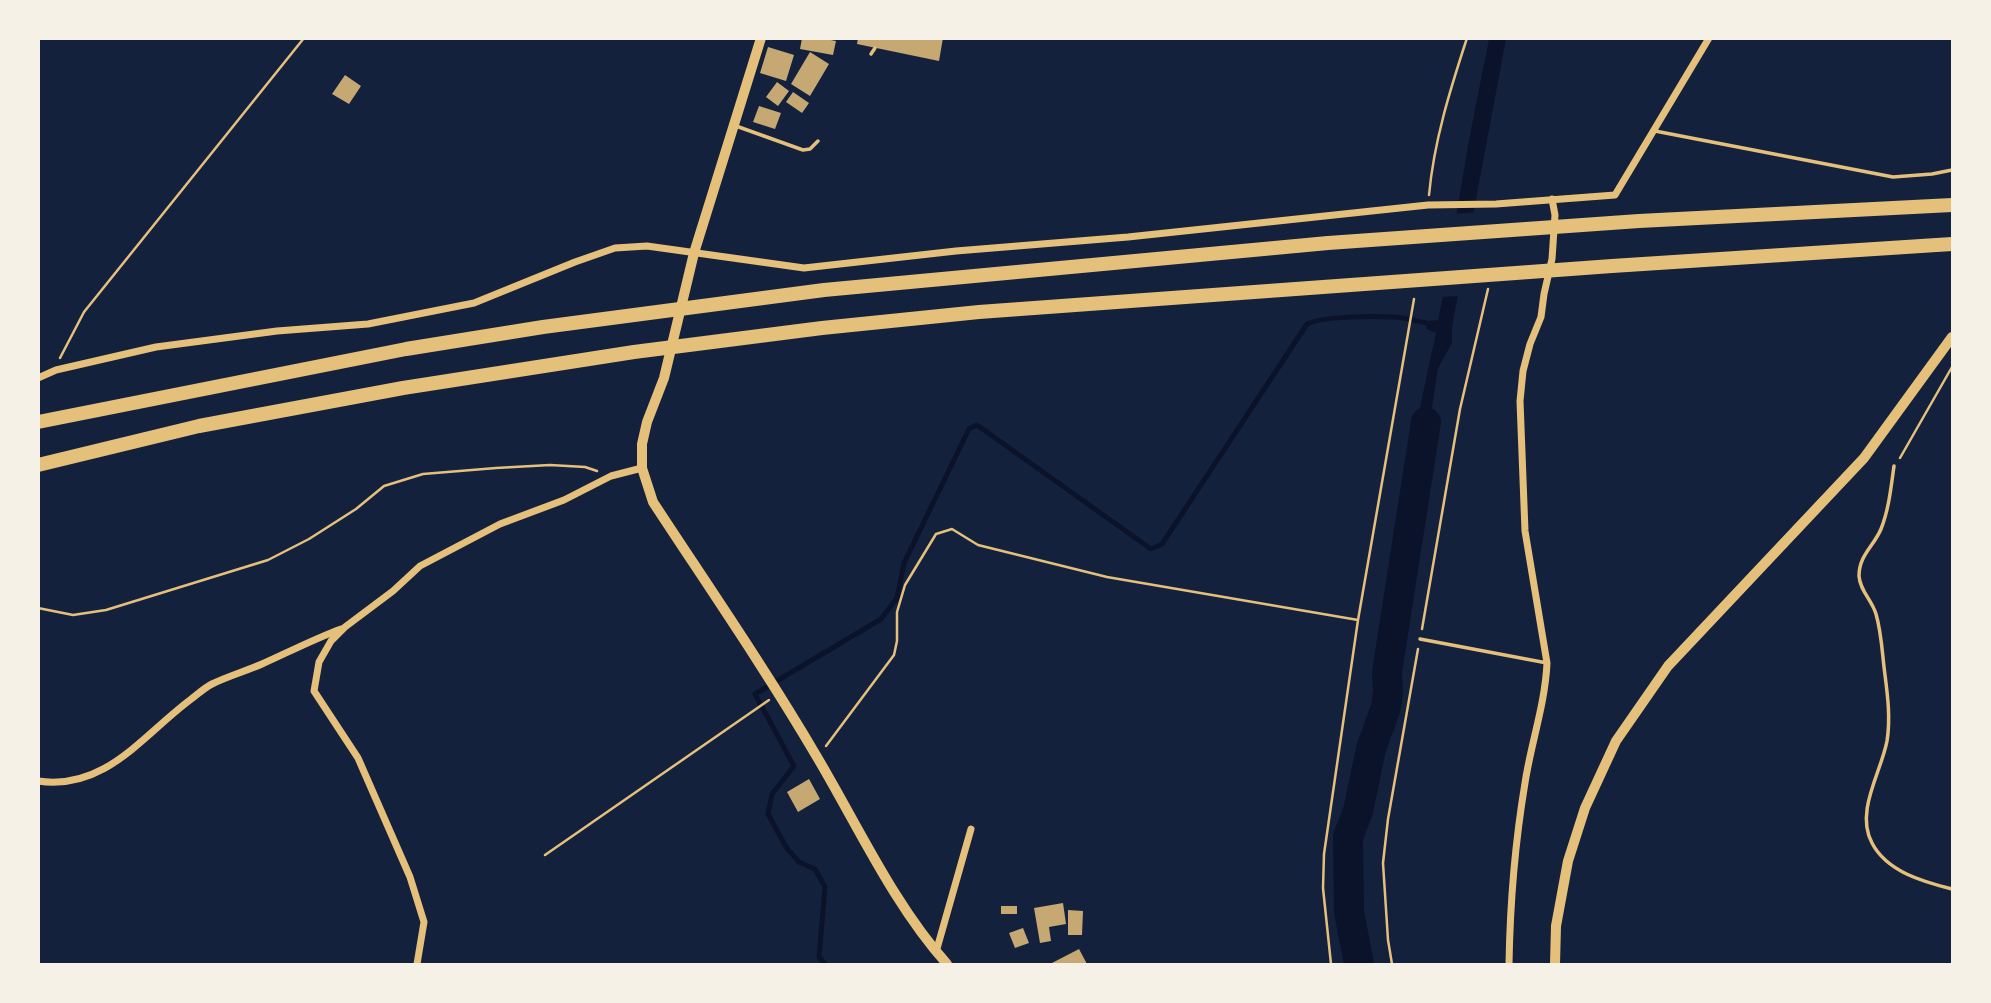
<!DOCTYPE html>
<html>
<head>
<meta charset="utf-8">
<style>
  body { margin:0 }
  #map { position:relative; width:1991px; height:1003px; overflow:hidden; background:#14213d; font-family:"Space Grotesk",sans-serif }
  canvas { display:block }
  .frame { position:absolute; inset:0; border:40px solid #f6f1e7; pointer-events:none }
</style>
</head>
<body>
<div id="map">
<canvas width="1991" height="1003"></canvas>
<div class="frame"></div>
</div>
<script>
const c = document.querySelector('canvas').getContext('2d');
c.lineJoin = 'round';
function paint(path, color) { c.fillStyle = color; c.fill(path, 'evenodd'); }
function strokePath(path, color, width, dash) { c.strokeStyle = color; c.lineWidth = width; c.lineCap = dash ? 'butt' : 'round'; c.setLineDash(dash || []); c.stroke(path); }
const water = new Path2D(`
  M1489,39h17l-54,288v16l-14,25 -15,99 -9,-20 4,-31 18,-83 -10,-4 2,-8 10,-1 4,-19 26,-156z`);
const pier = new Path2D(`
  M1478,212l-16,84 -23,1 14,-83z`);
const stream = new Path2D(`
  M825,964l-6,-7 6,-70 -10,-18 -16,-7 -13,-15 -18,-33 4,-20 22,-28 -39,-72 126,-75 16,-21 7,-35 65,-134 8,-4 174,124 11,-5 145,-220c16,-8 67,-8 85,-7 13,0 27,5 39,7`);
const river = new Path2D(`
  M1359,964l-10,-52 -1,-75 10,-26 13,-62 15,-42 2,-16 -1,-19 39,-250`);
const building = new Path2D(`
  M802,38h18l16,3 -3,14 -33,-6z
  M858,38h85l-4,23 -82,-17z
  M768,47l26,8 -8,26 -26,-8z
  M810,52l19,12 -19,32 -19,-12z
  M345,75l16,11 -12,18 -17,-10z
  M777,82l12,9 -11,15 -12,-9z
  M793,92l16,11 -7,10 -16,-11z
  M759,106l22,7 -6,16 -22,-7z
  M809,779l11,20 -22,13 -11,-20z
  M1063,903l3,21 -17,3 2,14 -11,2 -6,-35z
  M1001,906h16v8h-16z
  M1068,910l15,1 -1,24h-14z
  M1023,928l6,15 -14,5 -6,-15z
  M1079,949l8,15h-37z`);
const path = new Path2D(`
  M1429,195c5,-54 21,-105 38,-157
  M60,358l24,-46 220,-274
  M1900,458l52,-91
  M38,608l35,7 33,-5 162,-50 41,-21 47,-30 28,-23 39,-12 73,-6 54,-3 35,2 12,4
  M1422,629l38,-220 28,-120
  M826,746l68,-91 3,-14v-29l8,-27 31,-51 16,-5 26,16 129,32 251,43
  M545,855l224,-155
  M1331,964l-8,-76 1,-34 34,-234 56,-321
  M1392,964l-4,-24 -5,-77 5,-44 30,-170`);
const service = new Path2D(`
  M871,54l4,-6
  M736,126l67,24 7,-1 8,-8
  M1655,131l238,46 39,-3 20,-4
  M1894,466c-3,21 -5,43 -13,63 -7,17 -22,26 -22,47 1,15 13,24 17,38 5,17 6,35 8,53 3,24 7,49 3,74 -6,32 -32,70 -15,102 15,29 52,39 80,46
  M1420,639l127,24`);
const minor = new Path2D(`
  M38,378l18,-8 100,-23 121,-16 91,-7 106,-21 101,-41 40,-14 32,-2 157,22 152,-17 172,-14 300,-32 68,-1 119,-9 94,-157
  M38,781c67,10 105,-46 152,-81 7,-5 14,-12 22,-16 16,-8 34,-13 50,-20 27,-12 52,-25 79,-35
  M936,952l35,-123
  M417,964l7,-42 -14,-45 -52,-119 -44,-67 5,-29 12,-21 14,-14 48,-36 27,-25 80,-42 64,-24 47,-24 31,-8
  M1509,964c1,-60 6,-121 16,-181 6,-40 20,-78 22,-120l-22,-132 -5,-130 3,-30 7,-27 11,-27 3,-23 8,-35 3,-44 -3,-16`);
const tertiary = new Path2D(`
  M761,38l-67,215 -30,125 -17,44 -5,22v24l11,34c55,84 113,168 164,255 41,69 77,148 130,207
  M1555,964l1,-38 12,-65 17,-53 31,-67 52,-75 196,-208 88,-121`);
const motorway = new Path2D(`
  M38,422l368,-73 137,-22 281,-37 504,-47 311,-22 313,-16
  M38,465l161,-39 204,-38 231,-36 188,-24 157,-16 633,-46 340,-22`);
paint(water, '#0b132b');
paint(pier, '#14213d');
strokePath(stream, '#0b132b', 5);
strokePath(river, '#0b132b', 30);
paint(building, '#c6a872');
strokePath(path, '#e5c07b', 2.5);
strokePath(service, '#e5c07b', 3.5);
strokePath(minor, '#e5c07b', 7);
strokePath(tertiary, '#e5c07b', 10);
strokePath(motorway, '#e5c07b', 14);
</script>
</body>
</html>
